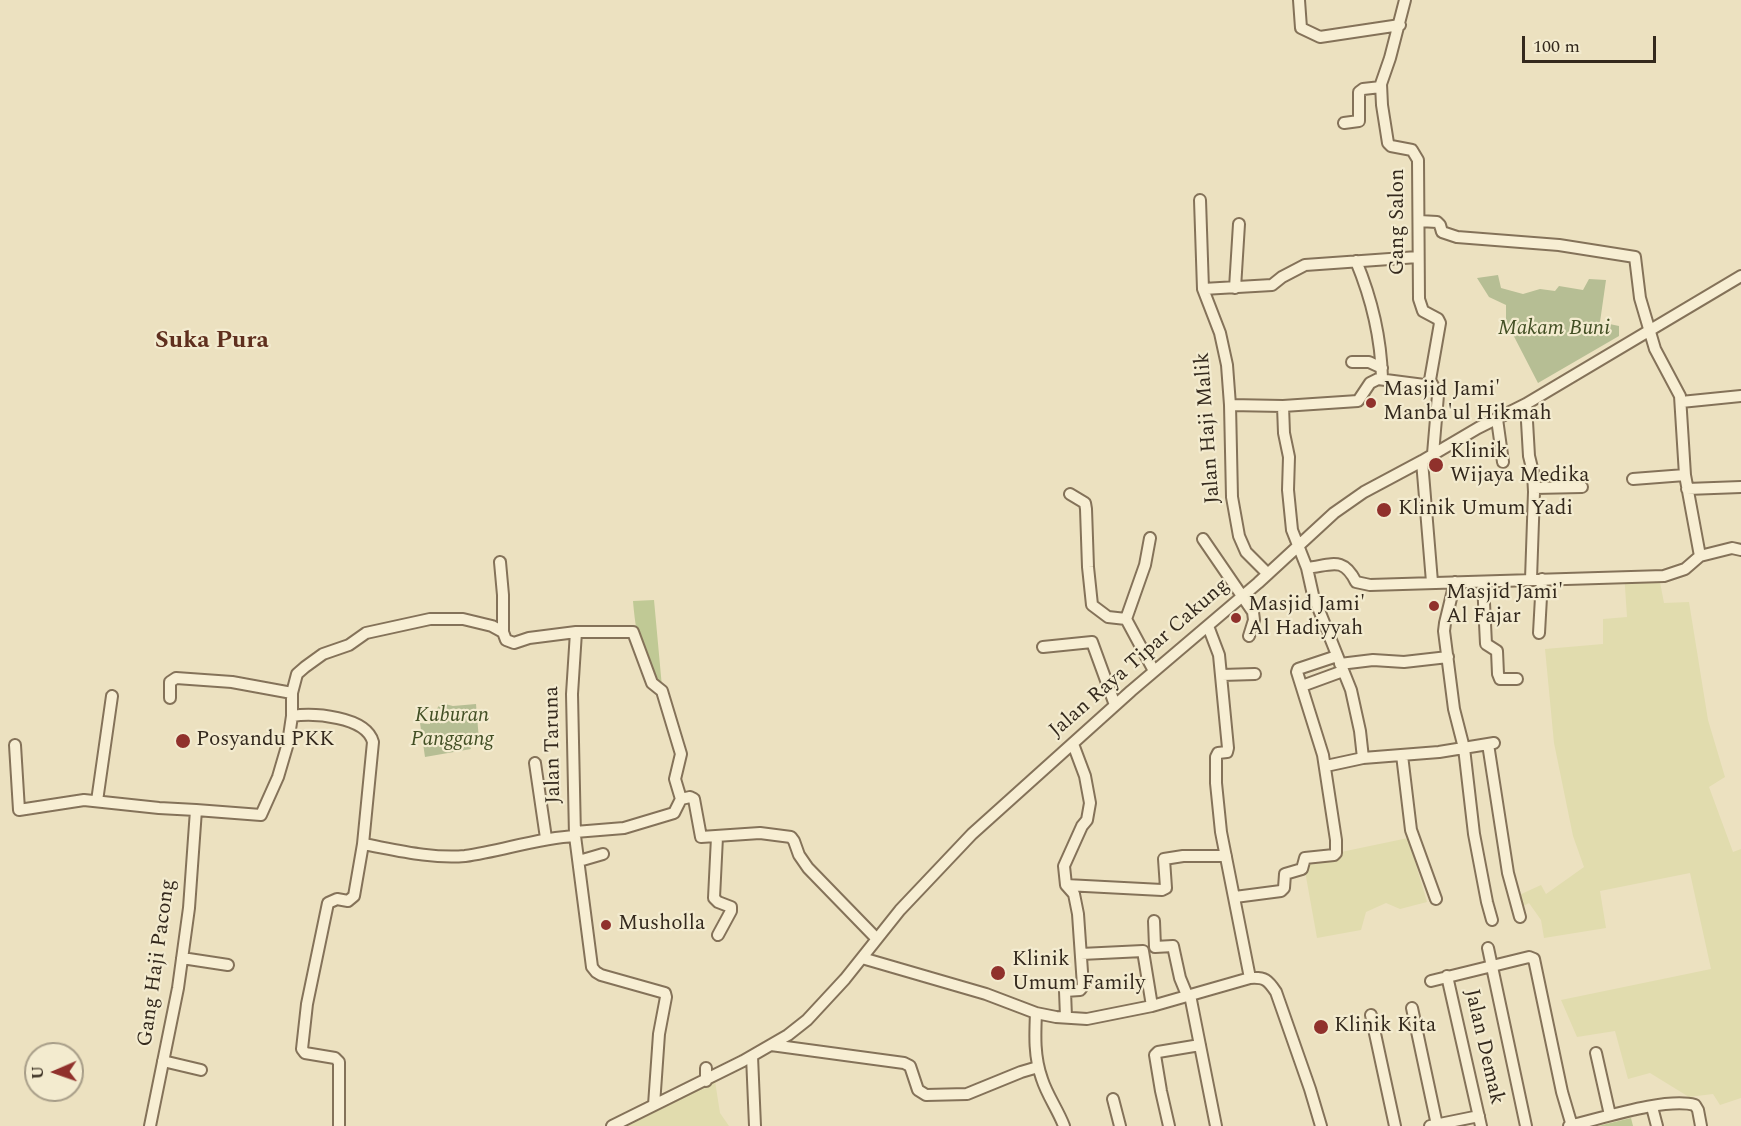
<!DOCTYPE html>
<html>
<head>
<meta charset="utf-8">
<style>
  body { margin:0 }
  #map { position:relative; width:1741px; height:1126px; overflow:hidden; background:#ece1c0; font-family:Spectral,serif }
  canvas { display:block }
  .north { position:absolute; left:24px; top:1042px; width:60px; height:60px; box-sizing:border-box; background:#f3ebcf; border:2px solid #a79d88; border-radius:50%; rotate:268deg; font-size:16px; font-weight:700; line-height:24px; text-align:center; color:#34291d }
  .north::after { content:''; display:block; margin:auto; width:21px; height:27px; background:#90312c; clip-path:polygon(50% 0,100% 100%,50% 72%,0 100%) }
  .scale { position:absolute; left:1522px; top:36px; width:134px; height:27px; box-sizing:border-box; border:3px solid #34291d; border-top:0; padding-left:8px; font-size:18px; line-height:21px; white-space:nowrap; color:#34291d; -webkit-text-stroke:4px #f3ebcf; paint-order:stroke }
</style>
</head>
<body>
<div id="map">
<canvas width="1741" height="1126"></canvas>
<div class="north">U</div>
<div class="scale">100 m</div>
</div>
<script>
const c = document.querySelector('canvas').getContext('2d');
c.lineJoin = 'round';
function paint(path, color) { c.fillStyle = color; c.fill(path, 'evenodd'); }
function strokePath(path, color, width, dash) { c.strokeStyle = color; c.lineWidth = width; c.lineCap = dash ? 'butt' : 'round'; c.setLineDash(dash || []); c.stroke(path); }
function label(font, color, halo, rows, align = 'center') {
  c.font = font + ' Spectral,serif'; c.lineWidth = 4.5; c.setLineDash([]); c.textBaseline = 'middle'; c.strokeStyle = halo; c.fillStyle = color; for (const [text, x, y, turn = 0] of rows) {
    c.save(); c.translate(x, y); c.rotate((+turn || 0) * Math.PI / 180); c.textAlign = isNaN(turn) ? turn : align; if (halo) c.strokeText(text, 0, 0); c.fillText(text, 0, 0); c.restore();
  }
}
const farmland = new Path2D(`
  M1624,572h34l6,31 25,-1 19,118 17,57 -16,10 24,65 8,-3v249l-21,7 -7,-11 -24,3 -39,-24 -22,6 -13,-48 -38,6 -16,-37 150,-31 -21,-96 -90,18 6,37 -62,10 -3,-18 -12,-17 -11,6 -1,-13 24,-11 5,9 38,-27 -11,-31 -19,-93 -9,-94 58,-5v-25l24,-2z
  M1408,838l19,64 -27,7 -14,-6 -20,9 -5,18 -44,8 -14,-78z
  M715,1081l5,32 9,13h-106z`);
const green = new Path2D(`
  M654,600l8,87c-21,-15 -27,-61 -29,-86z
  M1631,1118l2,8h-35z`);
const cemetery = new Path2D(`
  M1498,275l3,13 22,6 17,-5 15,2 4,-5 24,4 6,-11 17,1 -6,42 19,4v10l-81,47 -32,-62v-16l-17,-8 -12,-19z
  M441,703l12,3 23,-2 3,36 -10,2 2,7 -46,8 -5,-34 10,1 3,-10z`);
const minor = new Path2D(`
  M1299,0l2,28 19,9 80,-12
  M1405,0l-15,58 -9,26 1,21 6,38 3,3 21,4 6,10 1,139 4,12 15,8 2,4 -10,57 8,15 -5,59
  M1344,123l15,-2v-29l4,-3 18,-2
  M1200,200l3,89 17,44 7,32 3,40 2,92 7,39 7,16 22,22
  M1419,221l18,1 3,3 2,7 15,5 102,8 76,12 5,41 15,51 25,47 5,79 15,81
  M1356,261c15,36 25,78 26,117
  M1235,288l4,-64
  M1203,289l69,-4 10,-8 23,-12 113,-8
  M1352,362h17l13,6
  M1681,402l60,-6
  M1526,404l3,52 4,16 1,20 -3,87
  M1230,405l53,1 75,-5 12,-18 8,-4 54,7
  M1283,406l1,27 5,24 -1,33 4,40 15,38 6,27 38,95 9,41 3,27 76,-6 55,-9
  M1497,419l6,43
  M1422,461l10,121
  M1633,479l52,-4
  M1534,488l48,-1
  M1687,489l54,-2
  M1070,494l15,9 1,6 2,58 4,38 16,12 18,2
  M1203,539l50,73 1,8 -5,16
  M500,562l3,33v37
  M1307,568c25,-3 36,-12 49,14l14,3 294,-9 21,-7 15,-13 32,-8 9,2
  M1455,582l-10,41 -1,8 10,78 10,39 10,86 13,68 5,18
  M1483,582l3,62 11,7 1,23 2,5h17
  M1126,619l19,-54 5,-27
  M1126,619l28,52
  M1208,626l11,29 9,93 -1,4 -9,1 -2,4v26l5,49 29,146
  M576,632h57l19,51 10,8 19,63 -6,25 6,20 9,-2 4,2 7,38 59,-4 31,4 3,4 5,14 9,13 68,70
  M1539,633l3,-54
  M1043,647l49,-5 23,63
  M1340,664l33,-4 31,2 44,-5
  M1222,675l33,-1
  M1302,686l41,-15
  M170,698v-16l6,-4 56,4 60,11
  M292,716c21,-3 74,0 81,26l-10,102 -9,52 -6,5 -11,-2 -9,4 -21,101 -5,45 3,4 30,5 4,4v64
  M1488,744l20,129 12,44
  M15,745l4,65 65,-10 75,8 37,2
  M1402,755l9,75 25,69
  M535,763l11,75
  M1326,766l37,-8
  M97,801l15,-105
  M575,832l49,-4 50,-15 7,-14
  M717,837l-3,61 4,4 13,5v4l-13,24
  M363,844c33,6 69,15 102,12 37,-5 72,-18 110,-20
  M579,861l24,-7
  M1066,885l96,5 4,-2 -2,-29 19,-3h43
  M1235,897l46,-6 3,-3 1,-14 17,-5 3,-11 29,-3 2,-2v-13l-13,-85 -26,-83 1,-3 39,-13
  M1154,921l1,26 18,-1 7,32 7,17
  M1488,948l38,178
  M1081,954l62,-3 9,55
  M182,958l46,7
  M862,958l124,36 50,19 20,4 31,2 65,-13 98,-28c15,-1 18,2 26,14l34,97 11,37
  M1447,976l34,150
  M1431,981l98,-24 5,2 28,133 10,34
  M1190,995l26,131
  M1412,1008l25,117
  M1036,1013c-1,22 -2,44 6,66 5,16 16,31 22,47
  M1371,1015l24,111
  M1066,1017l-1,-26 15,-1 3,-4 -5,-72 -4,-20 -8,-9 -2,-19 18,-40 5,-6 3,-17 -5,-27 -12,-32
  M771,1045l133,18 6,3 8,24 8,5 41,-1 54,-22 17,-5
  M1596,1053l14,62
  M752,1056l3,70
  M163,1061l38,9
  M706,1081v-13
  M1113,1099l7,27
  M1652,1107l5,19
  M150,1126l28,-138 11,-80 7,-98 65,5 17,-38 10,-34 4,-27v-23l5,-19 8,-7 18,-13 26,-9 17,-12 64,-14h33l29,7 11,6 3,8 8,3 15,-5 47,-6 -4,62 3,142 17,131 4,5 5,3 64,18 1,4 -7,37 -5,71
  M612,1126l131,-65 45,-26 19,-15 38,-41 55,-69 72,-76 159,-143 127,-108 76,-70 30,-21 58,-31 56,-33 48,-24 215,-128
  M1169,1126l-8,-35 -6,-36 3,-3 42,-7
  M1430,1126l49,-10
  M1569,1126c31,-7 96,-29 126,-21l3,5 3,16`);
const markers = [
  [1371,403,6,"#90312c"],
  [1436,465,8,"#90312c"],
  [1384,510,8,"#90312c"],
  [1434,606,6,"#90312c"],
  [1236,618,6,"#90312c"],
  [183,741,8,"#90312c"],
  [606,925,6,"#90312c"],
  [998,973,8,"#90312c"],
  [1321,1027,8,"#90312c"]
];
const streetNames = [
  ["Gang Salon",1399,222,-90],
  ["Jalan Haji Malik",1209,428,-94],
  ["Jalan Raya Tipar Cakung",1140,659,-41],
  ["Jalan Taruna",554,745,-91],
  ["Gang Haji Pacong",158,963,-82],
  ["Jalan Demak",1483,1047,77]
];
const parkNames = [
  ["Makam Buni",1554,330],
  ["Kuburan",452,717],
  ["Panggang",452,741]
];
const poiNames = [
  ["Masjid Jami'",1383,391],
  ["Manba'ul Hikmah",1383,415],
  ["Klinik",1450,453],
  ["Wijaya Medika",1450,477],
  ["Klinik Umum Yadi",1398,510],
  ["Masjid Jami'",1446,594],
  ["Al Fajar",1446,618],
  ["Masjid Jami'",1248,606],
  ["Al Hadiyyah",1248,630],
  ["Posyandu PKK",196,741],
  ["Musholla",618,925],
  ["Klinik",1012,961],
  ["Umum Family",1012,985],
  ["Klinik Kita",1334,1027]
];
const quarterNames = [
  ["Suka Pura",212,342]
];
paint(farmland, '#e1dcae');
paint(green, '#c0c995');
paint(cemetery, '#b6be94');
strokePath(minor, '#847259', 14);
strokePath(minor, '#f7eed3', 10);
for (const [x, y, r, color] of markers) { const dot = new Path2D(); dot.arc(x, y, r, 0, 2 * Math.PI); c.fillStyle = color; c.fill(dot); strokePath(dot, '#f3ebcf', 2); }
label('21px', '#34291d', '#f3ebcf', streetNames);
label('italic 21px', '#424f24', '#f3ebcf', parkNames);
label('21px', '#34291d', '#f3ebcf', poiNames, 'left');
label('bold 24px', '#5f2f1e', '#f3ebcf', quarterNames);
</script>
</body>
</html>
